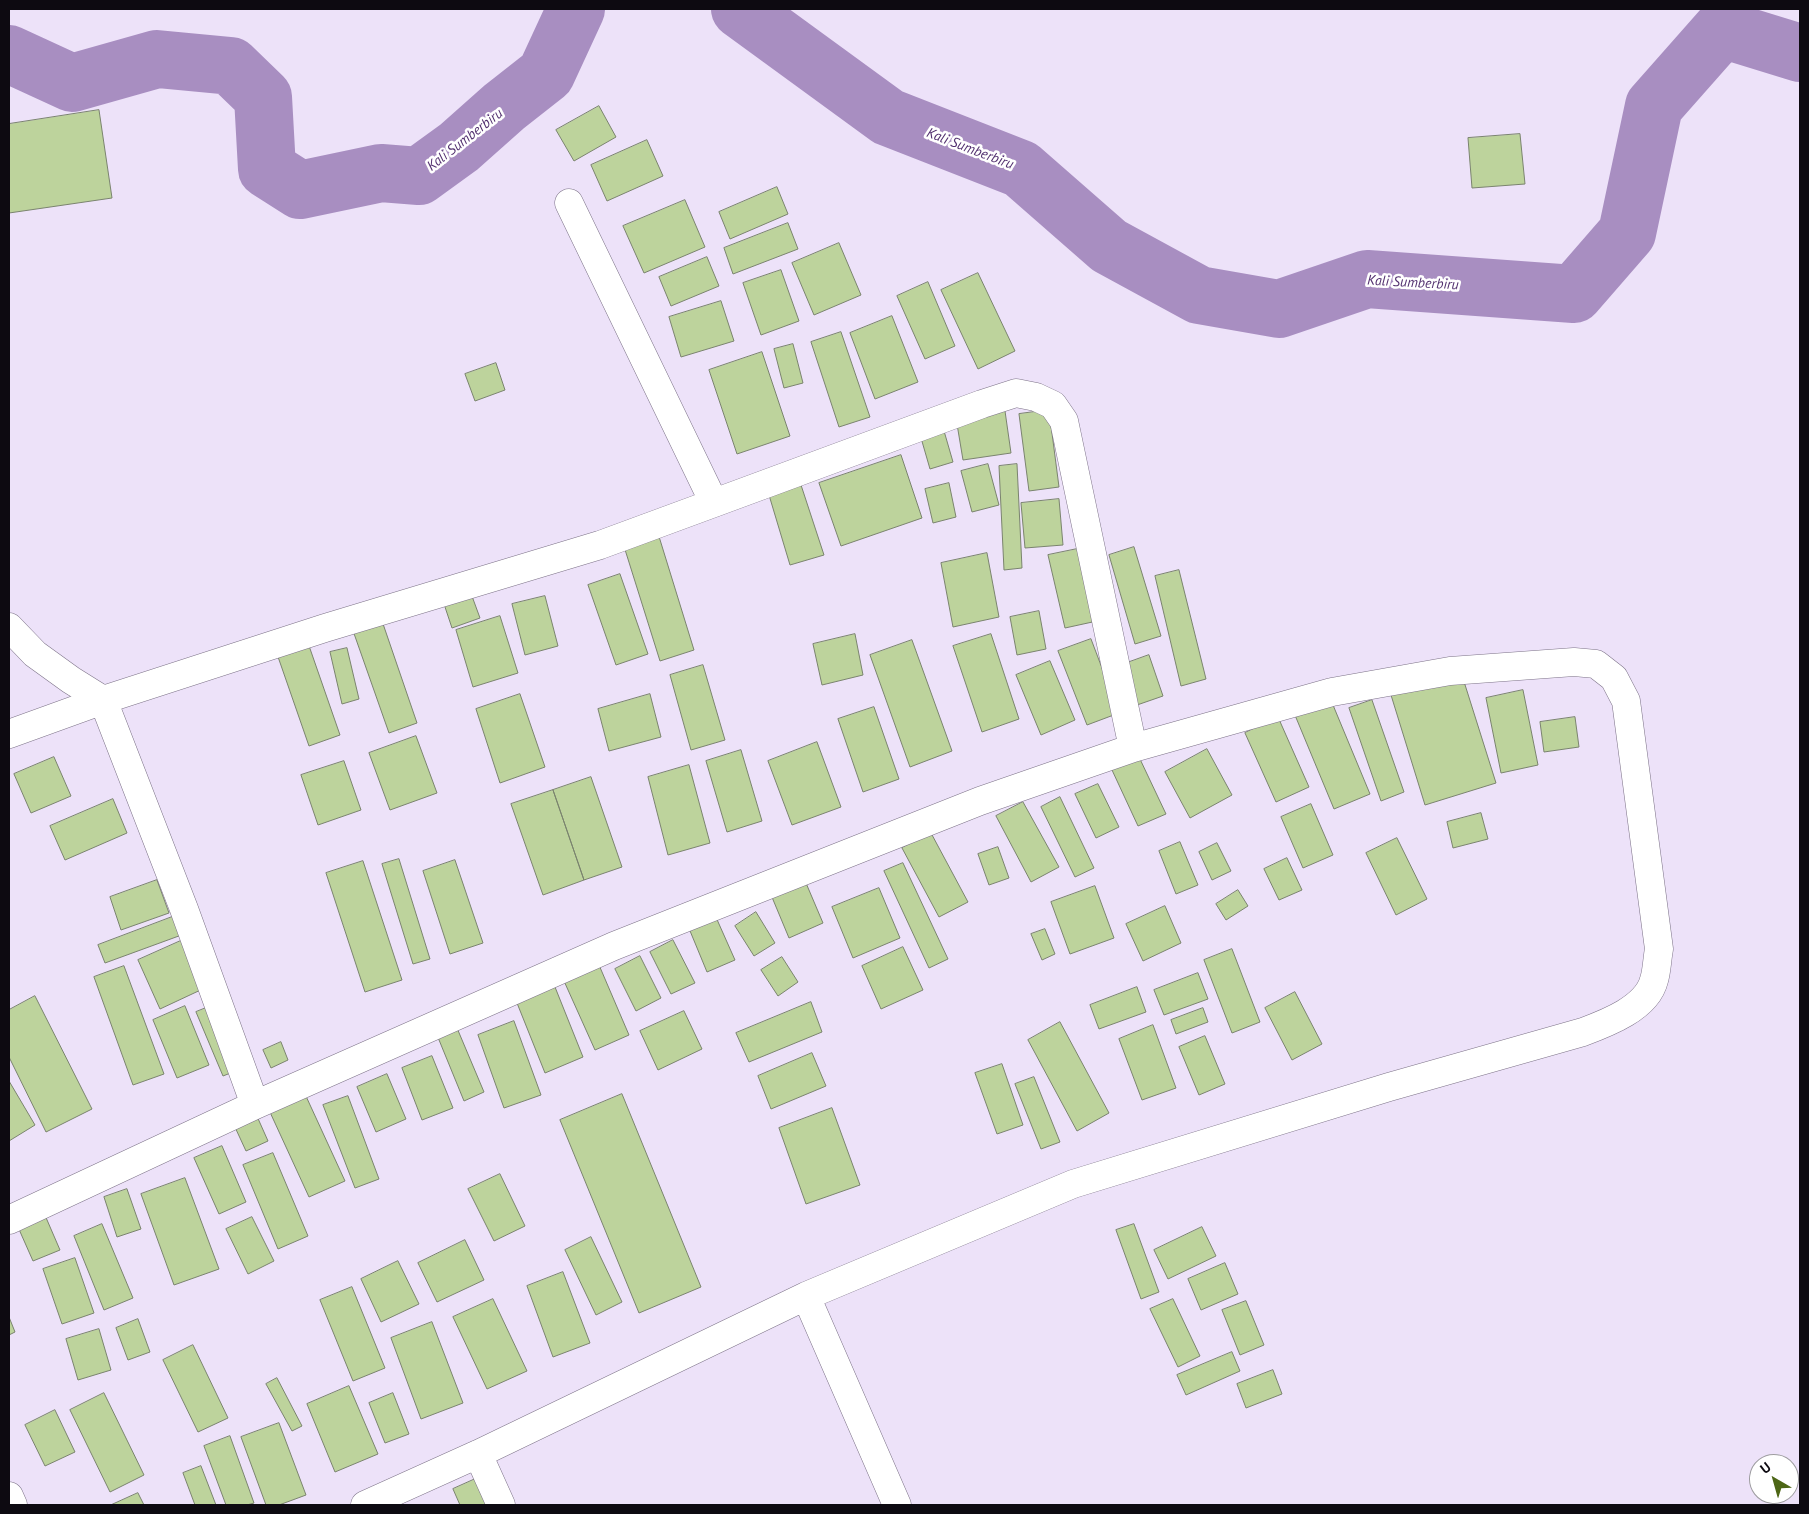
<!DOCTYPE html>
<html>
<head>
<meta charset="utf-8">
<style>
  body { margin:0 }
  #map { position:relative; width:1809px; height:1514px; overflow:hidden; background:#ede2f9; font-family:"PT Sans",sans-serif }
  canvas { display:block }
  .frame { position:absolute; inset:0; border:10px solid #0d0a11; pointer-events:none }
  .north { position:absolute; left:1749px; top:1454px; width:50px; height:50px; box-sizing:border-box; background:#fff; border:1px solid #9e9da0; border-radius:50%; rotate:322deg; font-size:14px; font-weight:700; line-height:20px; text-align:center; color:#0d0a11 }
  .north::after { content:''; display:block; margin:auto; width:18px; height:22px; background:#4d6616; clip-path:polygon(50% 0,100% 100%,50% 72%,0 100%) }
</style>
</head>
<body>
<div id="map">
<canvas width="1809" height="1514"></canvas>
<div class="frame"></div>
<div class="north">U</div>
</div>
<script>
const c = document.querySelector('canvas').getContext('2d');
c.lineJoin = 'round';
function strokePath(path, color, width, dash) { c.strokeStyle = color; c.lineWidth = width; c.lineCap = dash ? 'butt' : 'round'; c.setLineDash(dash || []); c.stroke(path); }
function paint(path, color) { c.fillStyle = color; c.fill(path, 'evenodd'); }
function label(font, color, halo, rows, align = 'center') {
  c.font = font + ' "PT Sans",sans-serif'; c.lineWidth = 5; c.setLineDash([]); c.textBaseline = 'middle'; c.strokeStyle = halo; c.fillStyle = color; for (const [text, x, y, turn = 0] of rows) {
    c.save(); c.translate(x, y); c.rotate((+turn || 0) * Math.PI / 180); c.textAlign = isNaN(turn) ? turn : align; if (halo) c.strokeText(text, 0, 0); c.fillText(text, 0, 0); c.restore();
  }
}
const river = new Path2D(`
  M740,9l148,108 133,52 88,77 90,49 80,14 88,-30 207,15 53,-61 27,-127 68,-77 78,24
  M9,54l63,29 85,-24 74,7 32,31 4,72 33,21 81,-17 38,3 40,-29 45,-40 42,-33 30,-65`);
const building = new Path2D(`
  M599,106l17,31 -42,24 -18,-31z
  M99,110l13,88 -103,15v-89z
  M1520,134l5,50 -53,4 -4,-50z
  M647,140l16,36 -56,25 -16,-36z
  M777,187l11,27 -58,25 -11,-27z
  M685,200l20,47 -61,26 -21,-47z
  M788,223l10,26 -65,25 -9,-26z
  M839,243l22,52 -47,20 -22,-52z
  M707,257l12,29 -48,20 -12,-29z
  M781,270l18,51 -38,14 -18,-52z
  M978,273l37,78 -37,18 -37,-79z
  M928,282l27,64 -30,13 -28,-63z
  M721,301l13,40 -53,16 -12,-40z
  M892,316l26,66 -43,17 -25,-66z
  M841,332l29,85 -31,10 -28,-85z
  M793,344l10,39 -19,5 -10,-39z
  M762,352l28,84 -53,18 -28,-84z
  M496,363l9,27 -30,11 -10,-27z
  M1049,410l10,77 -30,4 -10,-77z
  M1005,411l6,42 -48,7 -7,-42z
  M942,424l11,38 -23,7 -11,-38z
  M901,455l21,63 -81,28 -22,-63z
  M988,464l11,41 -27,7 -11,-41z
  M1017,464l5,104 -18,2 -5,-104z
  M949,483l7,34 -23,6 -8,-34z
  M801,485l23,70 -34,10 -21,-70z
  M1059,499l4,46 -38,3 -4,-45z
  M657,530l37,120 -34,11 -38,-121z
  M1134,547l27,89 -26,8 -26,-89z
  M1082,548l15,73 -32,7 -17,-73z
  M987,553l12,64 -46,10 -12,-64z
  M1179,570l27,109 -25,7 -26,-110z
  M620,574l28,80 -32,11 -28,-80z
  M469,588l11,30 -28,10 -10,-30z
  M545,596l13,50 -33,9 -13,-51z
  M1039,611l7,38 -29,6 -7,-38z
  M380,615l37,108 -28,10 -38,-108z
  M500,616l18,57 -45,14 -17,-57z
  M855,634l8,41 -41,10 -9,-41z
  M991,634l28,85 -37,13 -29,-86z
  M1091,639l28,74 -32,12 -29,-74z
  M307,640l33,95 -31,11 -33,-95z
  M912,640l40,111 -42,16 -40,-112z
  M347,648l12,51 -17,5 -12,-52z
  M1149,655l14,41 -26,9 -13,-41z
  M1050,661l25,59 -34,15 -25,-60z
  M703,665l22,75 -34,10 -21,-75z
  M1461,672l35,111 -71,22 -34,-110z
  M1523,690l15,75 -37,8 -15,-75z
  M1328,693l42,101 -36,15 -42,-101z
  M520,694l25,73 -45,16 -24,-74z
  M650,694l11,43 -52,14 -11,-42z
  M1372,700l32,92 -23,9 -32,-93z
  M874,707l25,72 -36,13 -25,-73z
  M1278,717l31,70 -33,15 -31,-69z
  M1575,717l4,30 -35,5 -4,-30z
  M416,736l21,57 -47,17 -21,-57z
  M817,742l24,65 -49,18 -24,-64z
  M1207,749l25,46 -42,23 -25,-46z
  M741,750l21,71 -35,11 -21,-71z
  M54,757l17,39 -40,17 -17,-39z
  M1139,757l27,57 -28,12 -26,-56z
  M344,761l17,49 -43,15 -17,-50z
  M689,765l21,78 -42,12 -20,-78z
  M591,777l31,90 -38,13 -31,-90z
  M1098,784l21,43 -23,11 -21,-44z
  M553,790l31,90 -41,15 -32,-91z
  M1060,797l34,71 -19,9 -34,-70z
  M113,799l14,34 -62,27 -15,-34z
  M1023,802l36,65 -28,15 -35,-66z
  M1311,804l22,51 -30,13 -22,-51z
  M1481,813l7,26 -35,9 -6,-26z
  M931,833l37,69 -29,15 -37,-69z
  M1397,838l30,61 -31,16 -30,-62z
  M1180,842l18,43 -22,9 -17,-43z
  M1217,843l14,28 -19,9 -13,-28z
  M998,847l11,31 -20,7 -11,-31z
  M1287,858l15,32 -23,10 -15,-31z
  M399,859l31,100 -17,5 -31,-100z
  M455,860l28,83 -33,11 -27,-83z
  M363,861l39,119 -37,12 -39,-119z
  M903,863l45,96 -19,9 -45,-97z
  M803,876l20,47 -34,15 -20,-48z
  M157,880l12,33 -48,17 -11,-33z
  M1095,886l19,52 -44,16 -19,-52z
  M879,888l21,50 -47,20 -21,-51z
  M1238,890l10,16 -22,14 -10,-16z
  M1165,906l16,37 -38,18 -17,-37z
  M756,912l19,31 -21,13 -19,-30z
  M180,914l7,19 -82,30 -7,-18z
  M715,915l20,45 -28,12 -19,-46z
  M1045,929l10,25 -13,6 -11,-26z
  M185,939l22,48 -47,22 -22,-49z
  M673,940l22,43 -24,11 -21,-42z
  M903,947l20,43 -42,19 -19,-43z
  M1232,949l28,73 -28,11 -28,-73z
  M640,956l21,42 -25,13 -21,-42z
  M782,957l16,25 -20,14 -17,-26z
  M599,965l30,70 -34,15 -31,-69z
  M124,966l40,108 -31,11 -39,-108z
  M1198,973l10,26 -44,16 -10,-25z
  M555,987l28,70 -38,16 -28,-70z
  M1137,987l9,25 -47,17 -9,-24z
  M1295,992l27,52 -30,16 -27,-52z
  M35,996l57,113 -46,23 -37,-75v-47z
  M811,1002l11,30 -73,30 -13,-29z
  M185,1006l24,59 -32,13 -24,-58z
  M211,1006l27,64 -15,6 -27,-64z
  M1203,1008l5,14 -32,12 -5,-14z
  M684,1011l18,38 -44,21 -18,-39z
  M514,1021l27,74 -37,13 -26,-73z
  M1060,1022l49,91 -32,18 -49,-91z
  M1153,1025l23,63 -34,12 -23,-61z
  M457,1028l27,64 -20,9 -27,-66z
  M1205,1036l20,48 -26,11 -20,-48z
  M281,1042l7,18 -17,8 -8,-18z
  M812,1053l14,33 -55,23 -13,-33z
  M432,1056l21,52 -31,12 -20,-52z
  M1002,1064l21,61 -26,9 -22,-61z
  M387,1074l19,45 -30,13 -19,-45z
  M1034,1077l26,65 -19,7 -26,-65z
  M9,1081l26,44 -26,16z
  M305,1094l40,87 -36,16 -40,-87z
  M622,1094l79,193 -62,26 -79,-193z
  M348,1096l31,83 -24,9 -32,-83z
  M832,1108l28,77 -54,19 -27,-76z
  M256,1114l12,27 -22,10 -12,-26z
  M222,1146l24,56 -27,12 -25,-56z
  M273,1153l35,83 -30,13 -35,-84z
  M500,1174l25,52 -31,15 -26,-52z
  M185,1178l34,91 -45,16 -33,-91z
  M127,1189l14,40 -24,8 -13,-40z
  M41,1206l19,44 -27,11 -19,-43z
  M252,1217l22,44 -26,13 -22,-45z
  M102,1224l31,74 -29,12 -30,-74z
  M1134,1224l25,68 -18,7 -25,-69z
  M1202,1227l14,29 -48,23 -14,-29z
  M591,1237l31,65 -26,13 -31,-65z
  M465,1240l19,40 -47,22 -19,-39z
  M75,1258l19,55 -32,11 -19,-55z
  M398,1261l21,43 -38,18 -20,-43z
  M1225,1263l13,31 -37,16 -13,-31z
  M563,1272l27,71 -37,14 -26,-71z
  M352,1287l33,81 -32,13 -33,-81z
  M493,1299l34,72 -40,18 -34,-72z
  M1173,1299l27,57 -22,11 -28,-58z
  M1246,1301l18,44 -24,10 -18,-45z
  M9,1317l6,15 -6,3z
  M138,1319l12,33 -22,8 -12,-32z
  M432,1322l31,81 -42,16 -30,-81z
  M99,1329l12,41 -33,10 -12,-41z
  M193,1345l35,73 -30,14 -35,-72z
  M1232,1352l8,19 -54,24 -9,-20z
  M1273,1370l9,24 -36,14 -9,-24z
  M277,1378l25,48 -10,5 -26,-47z
  M349,1386l29,68 -43,18 -28,-68z
  M104,1393l40,82 -34,17 -40,-82z
  M393,1393l16,41 -24,9 -16,-40z
  M55,1410l20,42 -30,14 -20,-41z
  M279,1423l27,72 -27,10h-13l-25,-68z
  M230,1436l24,67 -7,2h-21l-22,-59z
  M201,1466l15,39h-21l-12,-32z
  M482,1476l12,29h-34l-7,-16z
  M138,1493l6,12h-33z`);
const street = new Path2D(`
  M714,503l268,-99 34,-11 20,4 17,8 11,16 69,327
  M9,627l26,27 36,26 32,20 81,209 71,196
  M9,734l94,-34 222,-72 275,-83 114,-42 -145,-300
  M9,1220l246,-115 359,-159 366,-145 153,-53 199,-56 118,-21 124,-9 22,2 18,14 12,23 33,248c-2,10 -2,22 -5,31 -7,28 -47,43 -71,52l-194,55 -316,97 -267,112 -328,158 -113,51
  M806,1296l91,209
  M478,1454l23,51
  M9,1496l4,9`);
const waterNames = [
  ["Kali Sumberbiru",465,140,-38],
  ["Kali Sumberbiru",970,149,21],
  ["Kali Sumberbiru",1413,283,3]
];
strokePath(river, '#a88ec1', 58);
paint(building, '#bdd39c');
strokePath(building, '#7a836e', 1);
strokePath(street, '#7d7388', 29);
strokePath(street, '#fff', 28);
label('italic 14px', '#52306f', '#fff', waterNames);
</script>
</body>
</html>
